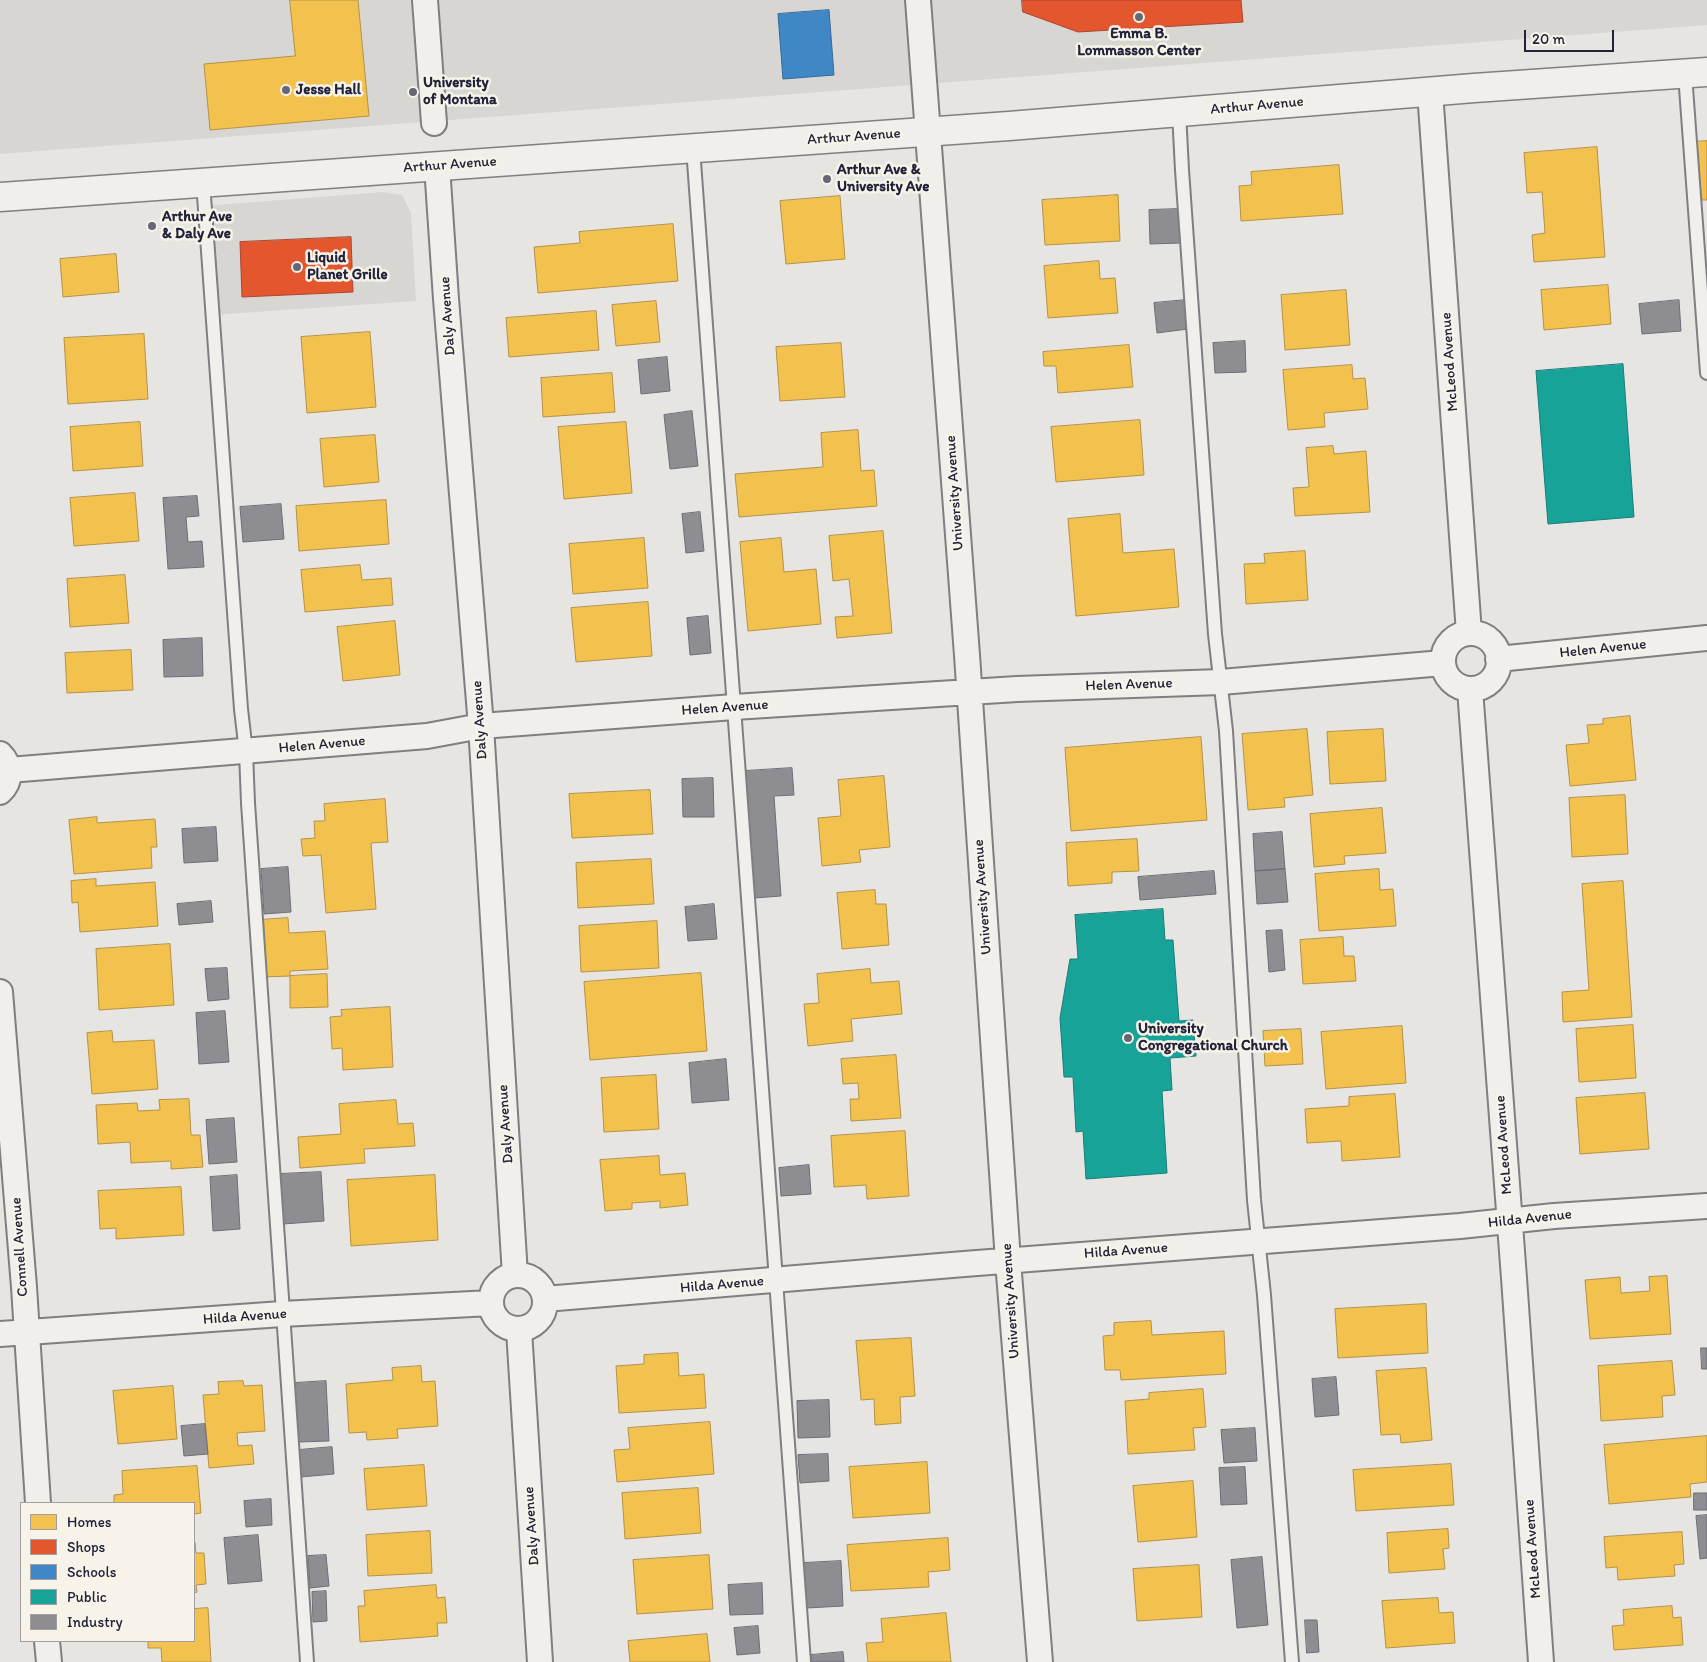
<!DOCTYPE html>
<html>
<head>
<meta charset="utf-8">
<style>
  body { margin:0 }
  #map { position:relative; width:1707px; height:1662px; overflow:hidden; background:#e7e5e1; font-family:Itim,sans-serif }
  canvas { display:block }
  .legend { position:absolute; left:20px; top:1502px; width:175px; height:140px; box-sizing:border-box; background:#f7f3e8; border:1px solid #a29fa3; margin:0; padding:6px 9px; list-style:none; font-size:15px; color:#22223b }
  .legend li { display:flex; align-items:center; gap:10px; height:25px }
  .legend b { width:25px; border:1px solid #a29fa3 }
  .scale { position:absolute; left:1524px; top:30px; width:90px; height:22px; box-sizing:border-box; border:2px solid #22223b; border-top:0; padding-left:6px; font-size:15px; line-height:18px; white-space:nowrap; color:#22223b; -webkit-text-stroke:4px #f7f3e8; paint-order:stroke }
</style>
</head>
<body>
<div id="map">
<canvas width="1707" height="1662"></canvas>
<ul class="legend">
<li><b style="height:14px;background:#f2c14e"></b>Homes</li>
<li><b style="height:14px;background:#e4572e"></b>Shops</li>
<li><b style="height:14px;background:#3f88c5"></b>Schools</li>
<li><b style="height:14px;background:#17a398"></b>Public</li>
<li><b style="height:14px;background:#8d8d92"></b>Industry</li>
</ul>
<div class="scale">20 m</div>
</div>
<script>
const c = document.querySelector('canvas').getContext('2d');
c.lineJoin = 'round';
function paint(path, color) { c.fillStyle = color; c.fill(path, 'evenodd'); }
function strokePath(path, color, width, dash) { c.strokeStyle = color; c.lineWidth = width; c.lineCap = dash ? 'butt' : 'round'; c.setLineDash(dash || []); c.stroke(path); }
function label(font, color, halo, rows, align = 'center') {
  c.font = font + ' Itim,sans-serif'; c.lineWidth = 5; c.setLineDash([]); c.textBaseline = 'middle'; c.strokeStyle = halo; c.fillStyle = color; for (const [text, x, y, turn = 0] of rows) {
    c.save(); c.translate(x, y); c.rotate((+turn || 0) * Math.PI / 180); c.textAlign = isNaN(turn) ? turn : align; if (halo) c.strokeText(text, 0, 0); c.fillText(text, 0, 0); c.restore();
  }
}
const built = new Path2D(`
  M0,0h1707v25l-1707,129z
  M383,192l19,3 9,18 5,88 -204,14 -8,-109z`);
const homes = new Path2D(`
  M290,0h68l11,116 -159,14 -6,-66 91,-8z
  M1707,141v59h-9l-5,-58z
  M1597,147l8,110 -71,5 -2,-27 13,-2 -3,-41 -15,1 -3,-40z
  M1339,165l4,49 -102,7 -2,-35 13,-1 -1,-13z
  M1118,195l2,46 -75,4 -3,-45z
  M840,196l5,63 -59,5 -6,-63z
  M673,224l5,57 -140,12 -4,-46 46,-4 -1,-11z
  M116,254l3,38 -56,5 -3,-38z
  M1099,261l1,18 15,-1 3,35 -70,5 -4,-52z
  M1608,285l3,39 -67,6 -3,-40z
  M1346,290l4,55 -65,5 -4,-55z
  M656,301l4,41 -44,4 -4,-41z
  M596,311l3,39 -90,7 -3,-39z
  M370,332l6,75 -69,6 -6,-76z
  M144,334l4,65 -80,5 -4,-66z
  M841,343l4,54 -65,4 -4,-54z
  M1129,345l4,42 -75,6 -2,-27h-12l-1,-14z
  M1352,365l1,14 12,-1 3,31 -44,4 1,14 -37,3 -5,-60z
  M612,373l3,39 -72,5 -2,-39z
  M1140,420l4,55 -88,7 -5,-55z
  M140,422l3,44 -70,5 -3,-44z
  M626,422l6,71 -68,6 -6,-72z
  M858,430l3,41 13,-1 3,36 -138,11 -4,-43 88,-7 -2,-34z
  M375,435l4,47 -55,5 -4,-48z
  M1333,446l1,8 32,-3 4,61 -75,4 -2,-28 16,-1 -3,-39z
  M135,493l4,48 -65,5 -4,-48z
  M386,500l3,44 -90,7 -3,-45z
  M1120,514l3,39 51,-4 5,58 -103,9 -8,-97z
  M883,531l9,102 -55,5 -2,-21 18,-1 -4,-37 -16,2 -4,-45z
  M644,538l4,50 -75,6 -4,-50z
  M781,538l3,34 32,-3 5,55 -73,7 -8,-89z
  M1305,551l3,49 -62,4 -2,-40 21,-1 -1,-9z
  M360,565l2,15 29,-2 2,27 -88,7 -4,-42z
  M125,575l4,48 -59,4 -3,-48z
  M648,602l4,54 -76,6 -5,-54z
  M395,621l5,54 -57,6 -6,-54z
  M131,650l2,40 -66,3 -2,-40z
  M1630,716l6,64 -66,6 -4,-41 23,-2 -2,-18 16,-1v-5z
  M1307,729l6,66 -29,3 1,9 -37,3 -6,-76z
  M1383,729l3,52 -56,3 -3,-52z
  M1201,737l6,83 -136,11 -6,-83z
  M884,776l6,71 -31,3 2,12 -39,4 -4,-48 23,-2 -3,-36z
  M650,790l3,44 -81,4 -3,-44z
  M1625,795l3,59 -56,3 -3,-59z
  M385,799l3,43 -17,1 5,66 -50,4 -5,-58 -18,1 -2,-17 14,-1 -1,-17h11l-1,-17z
  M1382,808l4,45 -42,3 1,8 -31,3 -4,-53z
  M97,817v6l58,-4 2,28h-6l1,21 -78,6 -5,-54z
  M1137,839l2,32 -27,1v11l-44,3 -2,-43z
  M651,859l3,45 -76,4 -2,-45z
  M1379,869l1,21 13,-1 3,37 -77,5 -4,-57z
  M96,879v7l59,-4 3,44 -78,6 -2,-30 -6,1 -1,-22z
  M1623,881l9,136 -69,5 -1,-30 27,-2 -7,-106z
  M875,890l1,14h10l3,41 -47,4 -5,-56z
  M288,918l1,15 36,-2 3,38 -38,2v5l-27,1 -3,-57z
  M657,921l2,47 -78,4 -2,-46z
  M1343,937l1,19h10l2,25 -53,3 -3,-44z
  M170,944l4,61 -75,5 -3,-61z
  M870,969l1,14 28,-2 3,33 -51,5 2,22 -45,5 -4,-42 15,-1 -2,-29z
  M701,973l6,78 -117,9 -6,-78z
  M327,974l1,33 -38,1v-32z
  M390,1007l3,60 -50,3 -1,-22 -10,1 -2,-32 12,-1 -1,-6z
  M1633,1025l3,53 -57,4 -3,-53z
  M1402,1026l4,57 -80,6 -5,-57z
  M1301,1029l2,35 -38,2 -2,-35z
  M112,1031l1,11 41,-2 4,49 -66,5 -5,-61z
  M896,1055l5,63 -50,3 -1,-22h9l-1,-16 -15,1 -2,-25z
  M656,1075l3,54 -55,3 -3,-54z
  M1645,1093l4,56 -69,5 -4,-56z
  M1395,1094l5,63 -58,4 -1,-20 -34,2 -2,-34 44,-3v-9z
  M189,1099l2,36h9l3,32 -32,2v-8l-40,2 -1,-21 -32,2 -2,-39 41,-2 1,8 22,-1 -1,-10z
  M396,1100l2,24 15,-1 2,23 -51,3 1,14 -65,5 -2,-31 43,-3 -2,-30z
  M905,1131l4,65 -42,3 -1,-14 -32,2 -3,-51z
  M659,1156l1,19 25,-2 3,32 -28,3v-7l-28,2v6l-27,2 -5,-51z
  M435,1175l3,65 -87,6 -4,-66z
  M181,1187l3,48 -68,4v-11l-16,1 -2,-38z
  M1667,1276l4,58 -81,5 -5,-59 35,-3 1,16 29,-2 -1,-14z
  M1426,1304l2,49 -90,5 -3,-49z
  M1151,1321l1,14 72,-4 2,43 -105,6 -1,-10h-15l-2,-34 11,-1v-12z
  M911,1338l4,58 -15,1 1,26 -26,2 -1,-26 -13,1 -5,-59z
  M678,1353l1,23 25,-2 2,34 -87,5 -3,-47 28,-2v-9z
  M1672,1361l3,34 -13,1 1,21 -62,4 -3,-55z
  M421,1366l1,16 13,-1 3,45 -41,3 1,9 -31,2 -1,-8 -17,1 -3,-49 47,-4 -1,-12z
  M1426,1368l6,72 -31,3 -1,-9 -19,1 -5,-64z
  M243,1381l1,5 18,-1 3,46 -28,2 1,13 14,-1 2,19 -45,4 -6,-73 16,-1 -1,-12z
  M173,1386l4,53 -59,5 -5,-53z
  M1203,1389l3,38 -13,1 2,22 -67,4 -3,-53 24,-2v-6z
  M710,1422l4,52 -97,8 -3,-32 16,-1 -2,-21z
  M1707,1436v46l-17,2 1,13 -82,7 -5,-59z
  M927,1462l3,51 -77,5 -4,-51z
  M1451,1464l3,41 -98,6 -3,-41z
  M424,1465l3,41 -60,4 -3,-41z
  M197,1466l4,47 -7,1v-11h-80v-8l9,-1 -1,-23z
  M1193,1481l4,56 -59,5 -5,-56z
  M698,1488l3,45 -76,6 -3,-46z
  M1448,1529l1,19 -6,1 2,20 -56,4 -2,-40z
  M430,1531l2,42 -64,3 -2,-41z
  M1682,1532l2,32 -10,1 1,11 -57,4 -1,-13 -11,1 -2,-31z
  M948,1538l2,32 -22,2 1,15 -78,4 -4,-46z
  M194,1542h1l1,11h8l2,31 -10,1 1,7 -3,1z
  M709,1555l4,54 -76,5 -4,-54z
  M1199,1565l3,52 -65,4 -4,-52z
  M436,1585l1,13 8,-1 2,26h-10l1,13 -78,6 -2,-36h7l-1,-15z
  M1438,1598l1,15 14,-1 2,31 -69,5 -4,-47z
  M1672,1606l1,12 8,-1 2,28 -69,5 -2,-24 12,-1 -1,-15z
  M208,1608l3,54h-49l-1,-14h-13v-7h46v-32z
  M946,1613l5,49h-83l-2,-19 17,-1 -2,-23z
  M707,1634l3,28h-80l-2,-21z`);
const shops = new Path2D(`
  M1022,0h219l2,22 -165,10 -55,-20z
  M351,237l2,55 -111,5 -2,-55z`);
const schools = new Path2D(`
  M829,10l5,65 -51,4 -5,-65z`);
const public = new Path2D(`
  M1623,364l11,153 -86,7 -12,-153z
  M1163,909l2,31h8l6,81 14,-1 3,36 -26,2 2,32 -10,1 5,82 -81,6 -3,-48 -7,1 -3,-55h-9l-4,-59 10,-59h8l-3,-44z`);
const industry = new Path2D(`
  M1178,209l2,34 -30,1 -1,-34z
  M1186,300l2,29 -31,4 -3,-30z
  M1679,300l2,31 -39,3 -3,-30z
  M1245,341l1,31 -31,1 -2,-30z
  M667,357l3,34 -29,3 -3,-34z
  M692,411l6,55 -28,3 -6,-54z
  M197,496l2,20 -13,1 2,25 14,-1 2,26 -36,2 -5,-71z
  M281,504l3,35 -41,3 -3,-35z
  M700,512l4,39 -18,2 -4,-39z
  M708,616l3,37 -21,2 -3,-37z
  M202,638l1,38 -39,1 -1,-37z
  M792,768l2,27 -20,1 7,100 -27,2 -9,-127z
  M713,778l1,39h-31l-1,-38z
  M216,827l2,34 -34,2 -2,-34z
  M1282,832l3,37 -30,2 -2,-37z
  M288,867l3,45 -27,2 -3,-45z
  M1285,869l3,33 -31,2 -2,-33z
  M1214,871l2,23 -76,6 -2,-23z
  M211,901l2,21 -34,3 -2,-21z
  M714,904l3,35 -29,2 -3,-34z
  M1282,930l3,40 -16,2 -3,-41z
  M227,968l2,31 -21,2 -3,-32z
  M225,1011l4,51 -30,2 -3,-51z
  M726,1059l3,41 -37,3 -3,-40z
  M234,1118l3,44 -28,2 -3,-44z
  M809,1165l2,29 -30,2 -2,-28z
  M321,1172l3,49 -41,3 -3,-50z
  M237,1175l3,54 -27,2 -3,-54z
  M1701,1348h6v21h-5z
  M1336,1377l3,38 -24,2 -3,-38z
  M326,1381l3,60 -31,1 -3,-59z
  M829,1400l1,37 -32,1 -1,-37z
  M205,1424l3,30 -24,2 -3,-30z
  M1255,1428l2,33 -33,2 -3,-33z
  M332,1447l2,27 -33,3 -2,-27z
  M828,1454l1,27 -29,2 -2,-28z
  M1245,1467l2,37 -26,1 -2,-37z
  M1694,1493h13v17h-13z
  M271,1499l1,26 -26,2 -2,-26z
  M1707,1515v43l-7,1 -4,-43z
  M258,1535l4,46 -34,3 -4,-46z
  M326,1555l3,31 -19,2 -2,-32z
  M1262,1557l6,68 -31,3 -6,-68z
  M841,1561l2,45 -36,2 -3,-45z
  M762,1583l1,31 -33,1 -2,-30z
  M326,1591l1,30 -14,1 -1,-30z
  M1305,1620h12l2,32 -12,1z
  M758,1626l2,27 -23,2 -3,-27z
  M843,1652l1,10h-32l-1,-7z`);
const lane = new Path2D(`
  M1685,74l22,299
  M1179,112l3,58 33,464 11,97 28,469 10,95 28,367
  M693,148l111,1514
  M203,182l38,527 5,43 2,51 59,859`);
const street = new Path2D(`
  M425,0l9,123
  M918,0l49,655 41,606 32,401
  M1430,92l39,541
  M437,166l9,133 35,427 34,549
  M1443 661a28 28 0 1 1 56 0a28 28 0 1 1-56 0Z
  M1498,659l209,-21
  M1470,689l44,589 27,384
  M0,754c11,11 12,27 0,38
  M9,770l418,-34 54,-10 253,-19 283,-18 204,-7 222,-19
  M0,992l24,295 14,216
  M491 1302a27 27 0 1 1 54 0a27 27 0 1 1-54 0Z
  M545,1299l419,-35 496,-38 94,-10 153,-10
  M519,1330l21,332
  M0,1334l282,-20 209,-11
  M47,1641l2,21`);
const secondary = new Path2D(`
  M0,197l1009,-71 465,-38 233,-16`);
const markers = [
  [1139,17,5,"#676675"],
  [286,90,5,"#676675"],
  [413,92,5,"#676675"],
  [827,179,5,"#676675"],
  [152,226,5,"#676675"],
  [297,267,5,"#676675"],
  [1128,1038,5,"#676675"]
];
const poiNames = [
  ["Emma B.",1139,34,"center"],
  ["Lommasson Center",1139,51,"center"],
  ["University",423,83],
  ["of Montana",423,100],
  ["Jesse Hall",296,90],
  ["Arthur Ave &",837,170],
  ["University Ave",837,187],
  ["Arthur Ave",162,217],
  ["& Daly Ave",162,234],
  ["Liquid",307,258],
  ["Planet Grille",307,275],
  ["University",1138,1029],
  ["Congregational Church",1138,1046]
];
const streetNames = [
  ["Arthur Avenue",1257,106,-5],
  ["Arthur Avenue",854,137,-4],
  ["Arthur Avenue",450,165,-4],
  ["Daly Avenue",448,316,-94],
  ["McLeod Avenue",1450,362,-94],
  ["University Avenue",955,493,-94],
  ["Helen Avenue",1603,649,-6],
  ["Helen Avenue",1129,685,-2],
  ["Helen Avenue",725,708,-4],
  ["Daly Avenue",480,720,-94],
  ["Helen Avenue",322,745,-5],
  ["University Avenue",983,897,-94],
  ["Daly Avenue",506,1124,-94],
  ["McLeod Avenue",1504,1145,-94],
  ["Hilda Avenue",1530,1219,-6],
  ["Connell Avenue",20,1247,-94],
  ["Hilda Avenue",1126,1251,-4],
  ["Hilda Avenue",722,1285,-5],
  ["University Avenue",1011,1301,-94],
  ["Hilda Avenue",245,1317,-4],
  ["Daly Avenue",532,1526,-94],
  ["McLeod Avenue",1533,1549,-94]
];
paint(built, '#d8d6d3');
paint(homes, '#f2c14e');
strokePath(homes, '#b49148', 1);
paint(shops, '#e4572e');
strokePath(shops, '#aa4732', 1);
paint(schools, '#3f88c5');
strokePath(schools, '#36699c', 1);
paint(public, '#17a398');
strokePath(public, '#1a7c7c', 1);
paint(industry, '#8d8d92');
strokePath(industry, '#6d6d78', 1);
strokePath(lane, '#7f7e81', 16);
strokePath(street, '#7f7e81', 28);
strokePath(secondary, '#7f7e81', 31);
strokePath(lane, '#f0efeb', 12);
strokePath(street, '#f0efeb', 24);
strokePath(secondary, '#f0efeb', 28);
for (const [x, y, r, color] of markers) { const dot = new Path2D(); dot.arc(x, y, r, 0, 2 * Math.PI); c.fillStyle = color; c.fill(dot); strokePath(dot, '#f7f3e8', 2); }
label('bold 15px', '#22223b', '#f7f3e8', poiNames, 'left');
label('15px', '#22223b', '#f7f3e8', streetNames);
</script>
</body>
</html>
